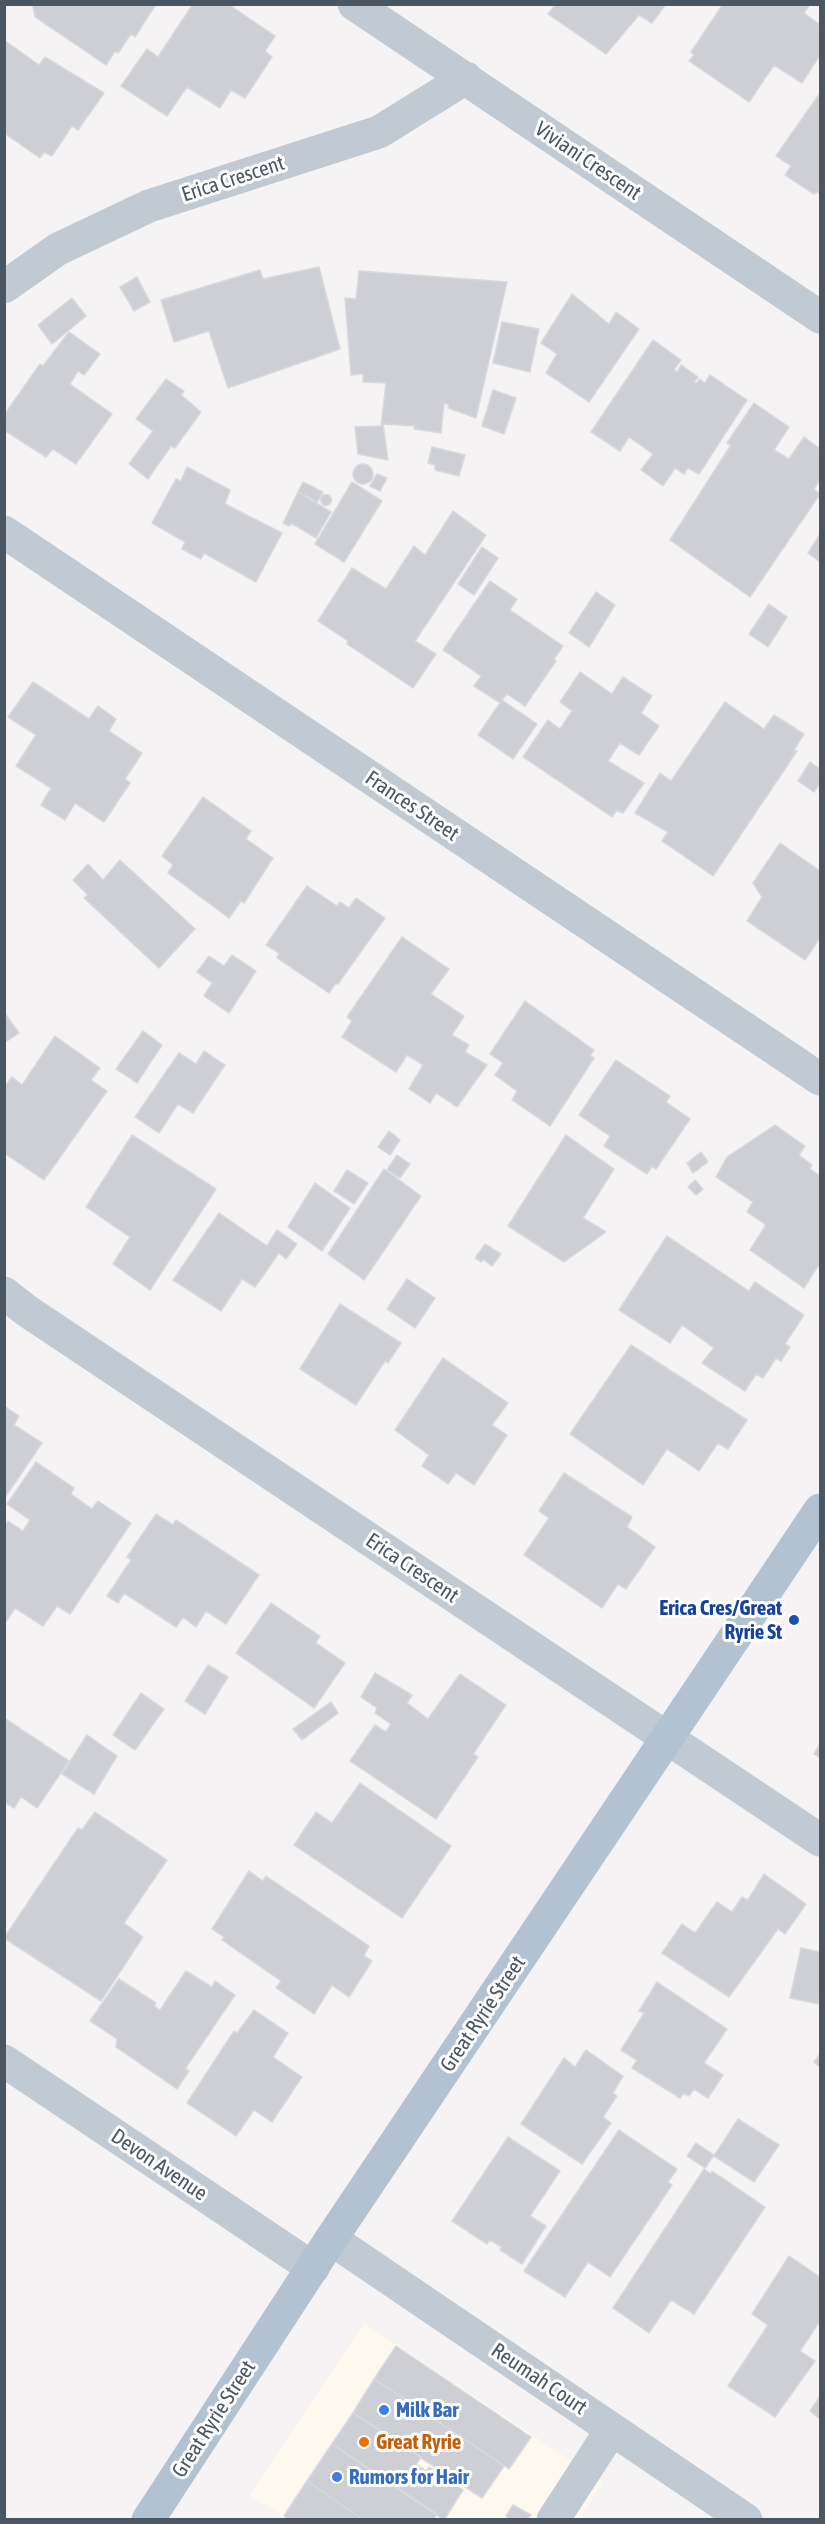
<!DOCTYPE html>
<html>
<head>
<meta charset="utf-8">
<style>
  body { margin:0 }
  #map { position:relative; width:825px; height:2524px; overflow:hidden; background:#f5f3f3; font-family:"Asap Condensed",sans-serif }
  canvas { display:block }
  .frame { position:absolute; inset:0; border:6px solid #4a5661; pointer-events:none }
</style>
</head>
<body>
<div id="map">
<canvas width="825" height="2524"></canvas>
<div class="frame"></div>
</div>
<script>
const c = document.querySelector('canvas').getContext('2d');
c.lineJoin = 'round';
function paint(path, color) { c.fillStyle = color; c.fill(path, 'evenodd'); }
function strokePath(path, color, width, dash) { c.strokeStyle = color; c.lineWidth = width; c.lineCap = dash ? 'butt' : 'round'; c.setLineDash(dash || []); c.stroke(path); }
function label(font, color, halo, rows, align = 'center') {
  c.font = font + ' "Asap Condensed",sans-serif'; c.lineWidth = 6; c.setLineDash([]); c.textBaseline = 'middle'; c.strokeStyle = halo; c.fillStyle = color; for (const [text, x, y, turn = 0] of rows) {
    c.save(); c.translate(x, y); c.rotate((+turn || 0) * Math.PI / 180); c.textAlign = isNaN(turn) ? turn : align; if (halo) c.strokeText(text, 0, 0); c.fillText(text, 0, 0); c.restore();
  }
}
const commercial = new Path2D(`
  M364,2323l239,159 -24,38 -292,-1 -37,-24z`);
const building = new Path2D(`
  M31,4h125l-21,33 -4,-3 -13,19 -3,-2 -9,14 -71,-48 -2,-11z
  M193,4h35l47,32 -10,15 7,6 -27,41 -14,-8 -11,18 -33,-21 -20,29 -46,-30 26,-37 11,8z
  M556,4h110l-14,19 -13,-8 -33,39 -58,-40z
  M723,4h87l-6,9 16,12v30l-18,28 -28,-18 -25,37 -60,-41 5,-6 -3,-3z
  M4,40l35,25 6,-8 59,36 -26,37 -6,-4 -20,30 -8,-4 -4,6 -36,-25z
  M820,93v101l-3,-2 -3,2 -29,-19 6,-9 -15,-10z
  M319,267l21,82 -112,39 -19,-57 -35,11 -13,-42 99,-30 3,9z
  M359,271l148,11 -31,136 -28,-10 1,-4h-5l-3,29 -27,-4 1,-3 -32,-2 5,36 -30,-6 -3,-27 26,-1 5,-43 -23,-1v-8l-12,1 -6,-77 11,1z
  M137,277l13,25 -16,9 -14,-24z
  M572,294l37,30 7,-12 23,17 -50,73 -43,-29 11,-19 -16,-11z
  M72,298l14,18 -34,28 -14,-19z
  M502,322l37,7 -9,43 -37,-9z
  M69,332l31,22 -16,21 -6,-4 -8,13 42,30 -36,50 -23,-15 -7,8 -42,-27v-15l36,-51 3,2z
  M653,340l28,20 -7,10 3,2 4,-7 17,12 -4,5 3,1 3,-4 5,4 5,-8 37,25 -48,74 -11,-6 -4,6 -9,-6 -12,18 -22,-16 12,-16 -24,-17 -9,14 -29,-19z
  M166,379l18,12 -3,4 20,17 -26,36 -4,-2 -23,33 -19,-15 24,-33 -17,-12z
  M493,390l23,8 -12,36 -22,-8z
  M754,403l35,24 -15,23 15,9 15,-22 16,12v31l-6,9 6,5 -70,103 -80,-57 61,-95 -4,-2z
  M432,447l33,8 -6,21 -24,-6v-5l-7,-2z
  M353 474a10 10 0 1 1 20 0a10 10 0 1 1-20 0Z
  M187,467l43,23 -5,14 57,29 -26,49 -52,-29 -3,6 -19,-10 3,-7 -33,-19 24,-44 5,2z
  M377,474l10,4 -7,13 -10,-5z
  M303,482l20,10 -6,10 -19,-10z
  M352,482l30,19 -38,61 -29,-18z
  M298,492l33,20 -15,26 -25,-15 -2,3 -6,-3z
  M320.5 500a5.5 5.5 0 1 1 11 0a5.5 5.5 0 1 1-11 0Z
  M453,511l33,24 -71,106 21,13 -23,34 -66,-44 1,-3 -30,-20 34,-53 34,21 28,-43 11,9z
  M820,534v28l-12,-9z
  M482,547l16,11 -24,37 -16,-11z
  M490,581l27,18 -7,11 53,36 -9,13 2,2 -31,45 -18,-12 -5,6 35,24 -24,35 -35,-24 22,-32 -26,-17 7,-10 -38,-26z
  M596,592l19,13 -26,42 -20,-14z
  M769,604l18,13 -19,30 -19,-13z
  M580,672l32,22 11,-17 29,19 -11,17 18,13 -20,29 -19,-12 -12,18 36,22 -21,30 -6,-3 -5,7 -89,-60 25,-37 12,9 12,-18 -12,-9z
  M33,682l56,37 9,-13 18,13 -7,12 33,22 -17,26 5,4 -26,39 -29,-19 -10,17 -24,-15 10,-17 -35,-22 20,-31 -28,-18z
  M725,702l39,27 10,-14 30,19 -10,16 3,1 -84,125 -51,-35 6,-9 -33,-19 25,-40 11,8z
  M810,762l10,7v14l-6,9 -16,-11z
  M203,797l48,34 -5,8 27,19 -29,45 -3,-2 -12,17 -61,-45 5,-8 -11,-9z
  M780,843l40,28v67l-15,22 -58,-39 15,-24 -9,-14z
  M120,860l75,69 -36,39 -75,-70 4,-3 -15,-15 15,-16 15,16z
  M307,886l30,20 3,-4 9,6 7,-10 29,20 -47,66 -2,-1 -7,10 -52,-35 2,-5 -13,-8z
  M402,937l47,32 -18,25 33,22 -12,19 17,10 -4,7 22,13 -30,42 -21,-14 -6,10 -21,-14 14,-24 -16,-10 -11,17 -54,-35 10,-16 -5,-4z
  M232,955l24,16 -27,42 -25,-17 8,-13 -15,-11 12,-16 15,10z
  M525,1001l69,49 -4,6 4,2 -44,68 -38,-26 5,-9 -22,-16 8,-12 -13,-9z
  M4,1012l15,21 -15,10z
  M143,1031l19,14 -25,38 -21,-14z
  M55,1036l45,32 -9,12 16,11 -63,89 -40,-27v-66l8,-10 10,8z
  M204,1051l21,14 -32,48 -15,-9 -19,29 -24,-16 44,-64 17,11z
  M616,1060l54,36 -4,6 24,17 -34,50 -4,-3 -5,8 -43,-28 6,-10 -31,-21z
  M775,1125l30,21 -6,9 13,10 -2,4 10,7v92l-2,-2 -14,22 -54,-38 16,-25 -19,-13 6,-10 -37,-25 11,-20z
  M389,1131l11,9 -10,15 -12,-8z
  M132,1135l84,54 -66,101 -37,-26 17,-27 -44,-30z
  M566,1135l48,34 -31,49 23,14 -42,30 -56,-36z
  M701,1152l7,10 -15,11 -6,-10z
  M397,1155l13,9 -10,14 -13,-8z
  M384,1169l37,27 -57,84 -36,-26z
  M347,1170l21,13 -14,21 -20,-13z
  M695,1180l8,9 -7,6 -8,-8z
  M315,1183l35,25 -28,43 -34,-24z
  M219,1213l48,33 10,-16 20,14 -11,15 -7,-6 -24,34 -13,-8 -21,32 -48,-31z
  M667,1236l82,55 6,-9 49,33 -19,29 5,3 -9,14 -5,-3 -13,20 -7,-4 -11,17 -43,-28 12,-15 -32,-23 -12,18 -51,-33z
  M485,1244l16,10 -9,12 -9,-7 -2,3 -6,-4z
  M407,1279l28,19 -20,30 -28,-19z
  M340,1304l61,39 -13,20 -3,-2 -29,44 -56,-36z
  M631,1345l116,75 -19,29 -10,-6 -19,28 -32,-22 -24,36 -73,-51z
  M443,1358l65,45 -16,22 15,10 -33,50 -18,-12 -8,11 -26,-18 7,-11 -34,-25z
  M4,1406l15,10 -5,9 28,18 -38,56z
  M36,1462l38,26 -3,6 21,15 6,-8 33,22 -61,91 -13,-8 -14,20 -28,-18 -11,17v-99l4,-5 15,10 7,-11 -23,-16z
  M564,1473l68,44 -5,10 28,20 -29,42 -8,-5 -16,24 -78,-53 25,-37 -10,-7z
  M156,1514l17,11 3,-5 83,55 -33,49 -20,-13 -10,16 -13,-10 -7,10 -52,-34 -6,10 -11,-7 24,-36 -4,-3z
  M271,1603l49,33 -4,7 29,20 -31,45 -78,-55z
  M208,1665l20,12 -23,37 -20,-13z
  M375,1673l37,22 -5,8 21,16 32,-45 46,31 -33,49 5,3 -42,62 -86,-58 25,-36 11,7 5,-8 -16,-11 2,-5 -16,-11z
  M141,1693l23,16 -29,41 -22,-15z
  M331,1702l7,11 -36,27 -9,-11z
  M4,1718l65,43 -32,47 -16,-11 -7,11 -10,-6z
  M87,1735l30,21 -23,38 -32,-20z
  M820,1744v14l-6,-4z
  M360,1783l91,63 -49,72 -108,-73 22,-33 16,11z
  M95,1812l72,48 -43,63 19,14 -42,64 -97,-63 74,-110 4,2z
  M249,1871l14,10 3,-5 103,70 -5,10 8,5 -23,36 -17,-12 -18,29 -38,-26 5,-7 -59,-41 2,-3 -12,-8z
  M764,1874l42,30 -21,30 -7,-5 -49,68 -67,-44 20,-29 13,9 22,-31 15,10 10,-15 6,3z
  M801,1948l19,4v40l-2,12 -28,-6z
  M186,1971l26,16 3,-6 20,14 -50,74 4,2 -12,18 -61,-42 1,-8 -27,-18 29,-42 37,24 -2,3 6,4z
  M657,1982l70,47 -23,34 19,12 -15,23 -14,-9 -5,7 -5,-3 -4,5 -48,-30 5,-8 -16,-10 23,-37 -5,-2z
  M254,2010l34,23 -15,24 29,20 -30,45 -18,-12 -18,26 -49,-33 47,-72 3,2z
  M586,2050l37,26 -10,17 4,3 -14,21 8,6 -29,41 -61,-40 43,-66 11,9z
  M820,2054v13l-6,-5z
  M738,2119l41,26 -25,37 -40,-26z
  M619,2130l58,39 -9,13 4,3 -62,92 -22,-15 -23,35 -41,-26z
  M508,2137l52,34 -30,45 16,10 -24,38 -22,-14 2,-3 -12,-7 -3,4 -35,-23z
  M696,2143l18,12 -9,13 -18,-12z
  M704,2169l7,5 1,-3 53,36 -71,107 -23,-14 -22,33 -36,-25z
  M789,2256l31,21v44l-20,30 15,10 -40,56 -47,-31 40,-61 -16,-11z
  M396,2346l135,91 -22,32 -135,-90z
  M374,2379l130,87 -22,32 -129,-85z
  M820,2396v23l-10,-8z
  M353,2413l68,44 -22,33 -67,-46z
  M332,2444l105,70 -4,6h-69l-57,-39z
  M416,2464l10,7 3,-4 34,23 -19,30 -45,-30z
  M307,2481l57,39h-75l-5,-4z
  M513,2505l18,10 -4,5h-16l-5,-4z`);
const minor = new Path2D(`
  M354,4l466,313
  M4,287l54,-38 91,-43 230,-74 87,-54
  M4,532l816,547
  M4,1293l23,18 793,529
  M4,2061l309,207
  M331,2239l415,281
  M553,2520l59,-91`);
const major = new Path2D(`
  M148,2520l183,-281 489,-729`);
const markers = [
  [794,1620,6,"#1a4fb4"],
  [384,2410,6,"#3f7fe0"],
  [364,2442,6,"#e8710a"],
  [337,2477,6,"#3f7fe0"]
];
const streetNames = [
  ["Viviani Crescent",588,161,34],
  ["Erica Crescent",233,179,-18],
  ["Frances Street",412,806,34],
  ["Erica Crescent",412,1568,34],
  ["Great Ryrie Street",483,2014,-56],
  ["Devon Avenue",159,2165,34],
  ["Reumah Court",539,2379,34],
  ["Great Ryrie Street",214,2419,-57]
];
const transitNames = [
  ["Erica Cres/Great",782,1608],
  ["Ryrie St",782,1632]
];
const shopNames = [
  ["Milk Bar",396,2410],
  ["Rumors for Hair",349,2477]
];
const foodNames = [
  ["Great Ryrie",376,2442]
];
paint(commercial, '#fdf9ef');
paint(building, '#cdcfd5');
strokePath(building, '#d7d9de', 1.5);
strokePath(minor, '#c1cad2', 33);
strokePath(major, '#b3c2d1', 33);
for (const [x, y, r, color] of markers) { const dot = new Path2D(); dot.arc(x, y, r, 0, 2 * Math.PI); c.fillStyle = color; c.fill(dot); strokePath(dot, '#fff', 2); }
label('21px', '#4a5661', '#fff', streetNames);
label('bold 21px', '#164399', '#fff', transitNames, 'right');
label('bold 21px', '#366cbe', '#fff', shopNames, 'left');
label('bold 21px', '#c56008', '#fff', foodNames, 'left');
</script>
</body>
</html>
